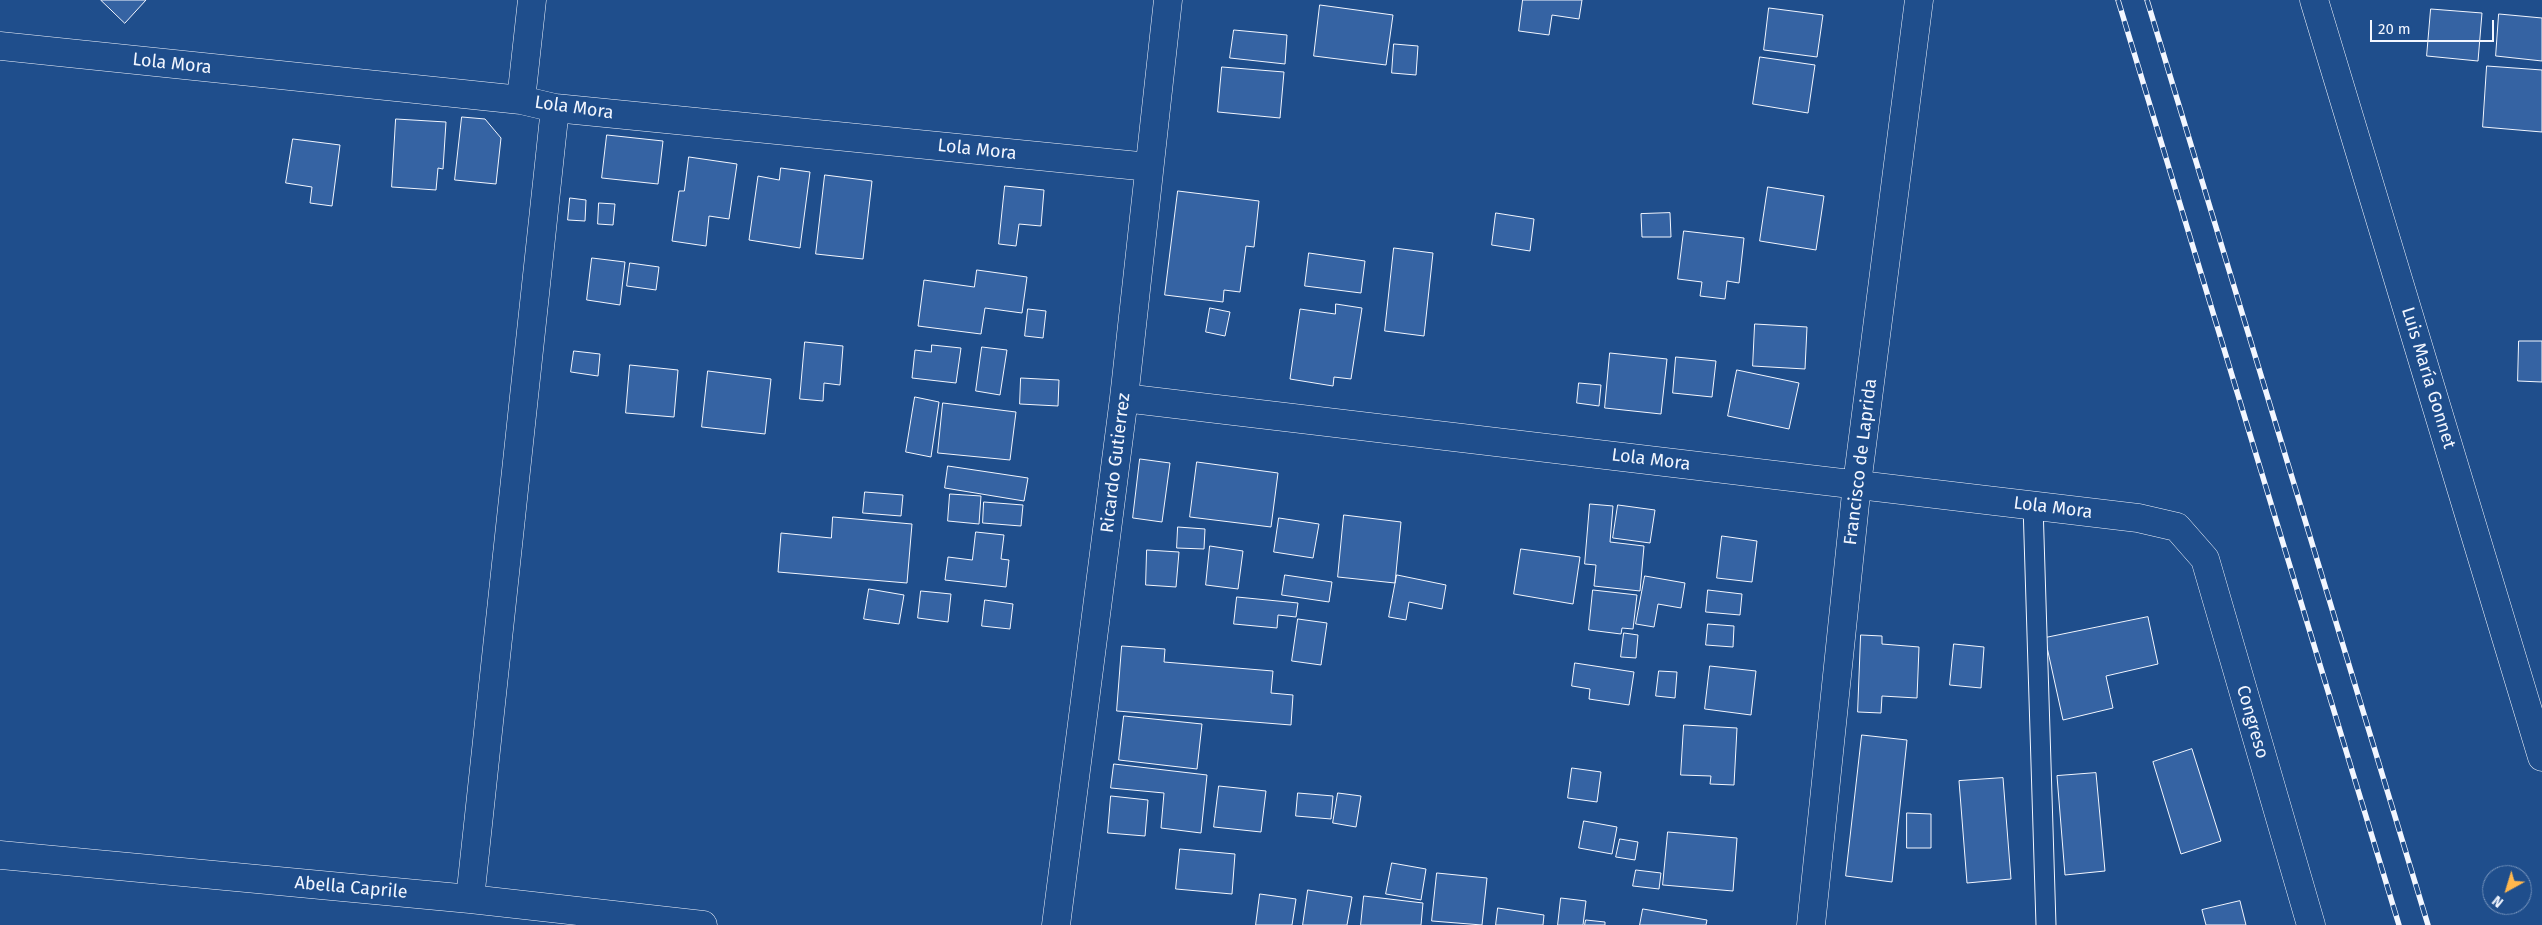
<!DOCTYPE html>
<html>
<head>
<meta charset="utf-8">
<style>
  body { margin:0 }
  #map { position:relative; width:2542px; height:925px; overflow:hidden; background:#1f4e8c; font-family:"Fira Sans",sans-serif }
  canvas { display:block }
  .north { position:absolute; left:2482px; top:865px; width:50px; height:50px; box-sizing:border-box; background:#1f4e8c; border:1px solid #7391ba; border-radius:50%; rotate:219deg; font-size:14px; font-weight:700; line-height:20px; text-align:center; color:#f2f6ff }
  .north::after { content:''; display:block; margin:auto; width:18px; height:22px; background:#ffb74d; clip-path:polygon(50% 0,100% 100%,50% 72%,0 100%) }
  .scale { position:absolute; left:2370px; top:20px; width:124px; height:22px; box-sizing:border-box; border:2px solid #f2f6ff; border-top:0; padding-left:6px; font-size:15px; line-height:18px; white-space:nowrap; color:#f2f6ff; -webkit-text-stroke:4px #1f4e8c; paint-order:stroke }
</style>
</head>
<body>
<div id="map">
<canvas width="2542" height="925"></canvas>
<div class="north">N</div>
<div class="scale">20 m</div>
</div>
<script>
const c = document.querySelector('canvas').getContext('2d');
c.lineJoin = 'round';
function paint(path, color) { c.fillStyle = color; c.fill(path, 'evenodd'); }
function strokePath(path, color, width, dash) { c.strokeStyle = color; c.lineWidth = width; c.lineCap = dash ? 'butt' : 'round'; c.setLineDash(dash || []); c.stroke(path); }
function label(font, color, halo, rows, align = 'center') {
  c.font = font + ' "Fira Sans",sans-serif'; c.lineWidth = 4; c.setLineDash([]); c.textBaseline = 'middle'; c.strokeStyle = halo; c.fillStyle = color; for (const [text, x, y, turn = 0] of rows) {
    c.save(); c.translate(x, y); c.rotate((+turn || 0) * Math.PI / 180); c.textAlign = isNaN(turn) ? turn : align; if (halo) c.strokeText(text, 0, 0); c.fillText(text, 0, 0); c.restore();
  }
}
const building = new Path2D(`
  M101,0h45l-21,23z
  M1523,0h59l-3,19 -27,-4 -3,20 -30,-4z
  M1320,5l73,10 -7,50 -72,-9z
  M1769,8l54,7 -6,42 -53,-7z
  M2431,9l51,4 -4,48 -51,-5z
  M2499,14l43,4v43l-46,-5z
  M1234,30l53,5 -2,29 -55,-6z
  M1394,44l24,2 -2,29 -24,-2z
  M1760,57l55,8 -7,48 -55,-9z
  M2487,66l55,4v62l-59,-5z
  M1222,67l62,5 -4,46 -62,-6z
  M462,117l23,2 16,19 -5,46 -41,-4z
  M396,119l50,3 -3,47 -5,-1 -2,22 -44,-3z
  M607,135l56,6 -5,43 -56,-6z
  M293,139l47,6 -8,61 -22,-3 2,-16 -26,-4z
  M689,157l48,7 -8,55 -20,-3 -3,30 -34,-5 7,-50h5z
  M781,168l29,4 -10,76 -51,-8 9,-64 21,4z
  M825,175l47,6 -9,78 -47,-5z
  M1005,186l39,4 -3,36 -22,-2 -3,22 -17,-2z
  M1768,187l56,9 -8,54 -56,-9z
  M1178,191l81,10 -5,46 -8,-1 -6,46 -16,-2 -1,12 -58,-7z
  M570,198l16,2 -1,21 -17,-1z
  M599,203l16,1 -2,21 -15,-1z
  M1496,213l38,6 -4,32 -38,-6z
  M1670,213l1,24h-29l-1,-23z
  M1684,231l60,7 -5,45 -12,-2 -2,18 -25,-3 2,-14 -24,-3z
  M1394,248l39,5 -9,83 -39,-5z
  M1309,253l56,8 -4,32 -56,-7z
  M592,258l33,4 -5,43 -33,-5z
  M630,263l29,4 -3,23 -29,-4z
  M977,270l50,7 -5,36 -37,-5 -4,26 -63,-8 6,-46 50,7z
  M1336,304l26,4 -11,71 -17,-2 -1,9 -43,-7 10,-70 35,5z
  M1210,308l20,4 -5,24 -19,-4z
  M1028,309l18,2 -3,27 -18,-2z
  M1755,324l52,3 -2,42 -52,-3z
  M2519,341h23v41l-24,-1z
  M805,342l38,4 -3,39 -16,-2 -1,18 -23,-2z
  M932,345l29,3 -5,35 -44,-5 3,-28 16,2z
  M982,347l25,3 -7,45 -24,-4z
  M574,351l26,3 -2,22 -27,-4z
  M1610,353l57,6 -6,55 -56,-6z
  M1676,357l40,4 -4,36 -39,-4z
  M630,365l48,5 -4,47 -48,-4z
  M1737,370l62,13 -10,46 -61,-13z
  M708,371l63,8 -6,55 -63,-7z
  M1021,378l38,2 -1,26 -38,-2z
  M1579,383l22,2 -2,21 -22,-3z
  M915,397l24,5 -8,55 -25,-5z
  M943,403l73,9 -6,48 -72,-7z
  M1140,459l30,4 -8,59 -29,-4z
  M1197,462l81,11 -7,54 -81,-10z
  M948,466l80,12 -4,23 -79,-13z
  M865,492l38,3 -2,21 -38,-3z
  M950,494l31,2 -2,28 -31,-3z
  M984,502l39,3 -2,21 -38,-3z
  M1590,504l23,2 -3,36 34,4 -4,45 -46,-5 2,-21 -11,-1z
  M1618,505l37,5 -5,33 -37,-5z
  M1344,515l57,7 -6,61 -57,-6z
  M833,517l79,7 -5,59 -129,-11 3,-39 50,5z
  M1279,518l40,6 -6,34 -39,-6z
  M1178,527l27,2 -1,20 -27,-1z
  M976,532l28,3 -3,24 8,1 -3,27 -61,-7 3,-23 24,3z
  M1722,536l35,5 -5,41 -35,-4z
  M1210,546l33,5 -5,38 -32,-4z
  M1521,549l59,8 -7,47 -59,-10z
  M1147,550l32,2 -3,35 -30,-2z
  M1285,575l47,7 -3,20 -47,-7z
  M1397,575l49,10 -4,24 -33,-7 -3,18 -17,-3z
  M1645,576l40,7 -4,25 -23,-4 -4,23 -18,-3z
  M869,589l35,6 -5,29 -35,-5z
  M1593,590l44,5 -4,34 -11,-1 -1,6 -32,-4z
  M1708,590l34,4 -2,21 -34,-3z
  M921,591l30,3 -3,28 -30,-4z
  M1237,597l61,6 -2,14 -18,-2 -1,13 -43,-4z
  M985,600l28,4 -3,25 -28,-3z
  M2148,617l10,47 -52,12 7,32 -50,12 -18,-82z
  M1298,619l29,4 -6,42 -29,-4z
  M1708,624l26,2 -1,21 -27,-2z
  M1624,633l14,2 -2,23 -15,-1z
  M1861,635l21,1v8l37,3 -2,51 -35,-2 -1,17 -23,-1z
  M1954,644l30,3 -3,41 -31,-3z
  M1122,646l43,3 -1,13 109,9 -2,22 22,2 -2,30 -174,-14z
  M1575,663l59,9 -5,33 -40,-6 1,-10 -18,-3z
  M1710,666l46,5 -5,44 -46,-6z
  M1659,671l18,1 -2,26 -19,-2z
  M1124,716l78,8 -5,45 -78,-9z
  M1684,725l53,3 -3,57 -24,-1 1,-8 -30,-1z
  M1862,735l45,5 -15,142 -46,-6z
  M2192,749l29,92 -40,13 -28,-92z
  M1114,764l93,11 -6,58 -40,-5 3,-35 -53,-5z
  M1572,768l29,4 -4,30 -29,-4z
  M2096,773l9,98 -40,4 -8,-99z
  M2003,778l8,101 -44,4 -8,-102z
  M1219,786l47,5 -5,41 -47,-5z
  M1298,793l35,3 -2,23 -35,-3z
  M1338,793l23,3 -5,31 -23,-4z
  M1111,796l37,4 -3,36 -37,-3z
  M1907,813l24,1v34h-24z
  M1584,821l33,6 -5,27 -33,-6z
  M1668,832l69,6 -4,53 -70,-6z
  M1620,839l18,3 -3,18 -19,-3z
  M1180,849l55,5 -3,40 -56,-5z
  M1392,863l34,6 -5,31 -35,-6z
  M1636,870l25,3 -2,16 -26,-3z
  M1437,873l50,5 -5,47 -50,-4z
  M1308,890l44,7 -5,28h-44z
  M1260,894l36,5 -4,26h-36z
  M1364,896l59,7 -2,22h-60z
  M1561,898l25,3 -3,24h-25z
  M2240,901l6,24h-40l-4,-15z
  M1498,908l46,7 -1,10h-47z
  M1643,909l64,11 -1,5h-66z
  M1586,920l19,2v3h-20z`);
const lane = new Path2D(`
  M2033,505l13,420`);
const street = new Path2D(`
  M2314,0l228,757
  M0,46l521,54 34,8 594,59
  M521,100l11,-100
  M1124,398l1014,120 39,9 28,32 106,366
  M0,855l470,44 233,26
  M470,899l85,-791
  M1056,925l68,-527 44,-398
  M1811,925l46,-441 62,-484`);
const rail = new Path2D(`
  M2118,0l281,925
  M2147,0l281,925`);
const streetNames = [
  ["Lola Mora",172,64,6],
  ["Lola Mora",574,108,8],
  ["Lola Mora",977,150,6],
  ["Luis María Gonnet",2428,378,73],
  ["Lola Mora",1651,460,7],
  ["Francisco de Laprida",1861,462,-83],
  ["Ricardo Gutierrez",1116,463,-83],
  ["Lola Mora",2053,508,7],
  ["Congreso",2252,722,74],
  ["Abella Caprile",351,888,5]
];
paint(building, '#3563a3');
strokePath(building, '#f2f6ff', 1);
strokePath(lane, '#f2f6ff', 21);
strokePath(street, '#f2f6ff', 29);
strokePath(lane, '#1f4e8c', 19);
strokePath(street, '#1f4e8c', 28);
strokePath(rail, '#f2f6ff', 5.5);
strokePath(rail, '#1f4e8c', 4, [11]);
label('18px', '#f2f6ff', '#1f4e8c', streetNames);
</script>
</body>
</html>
